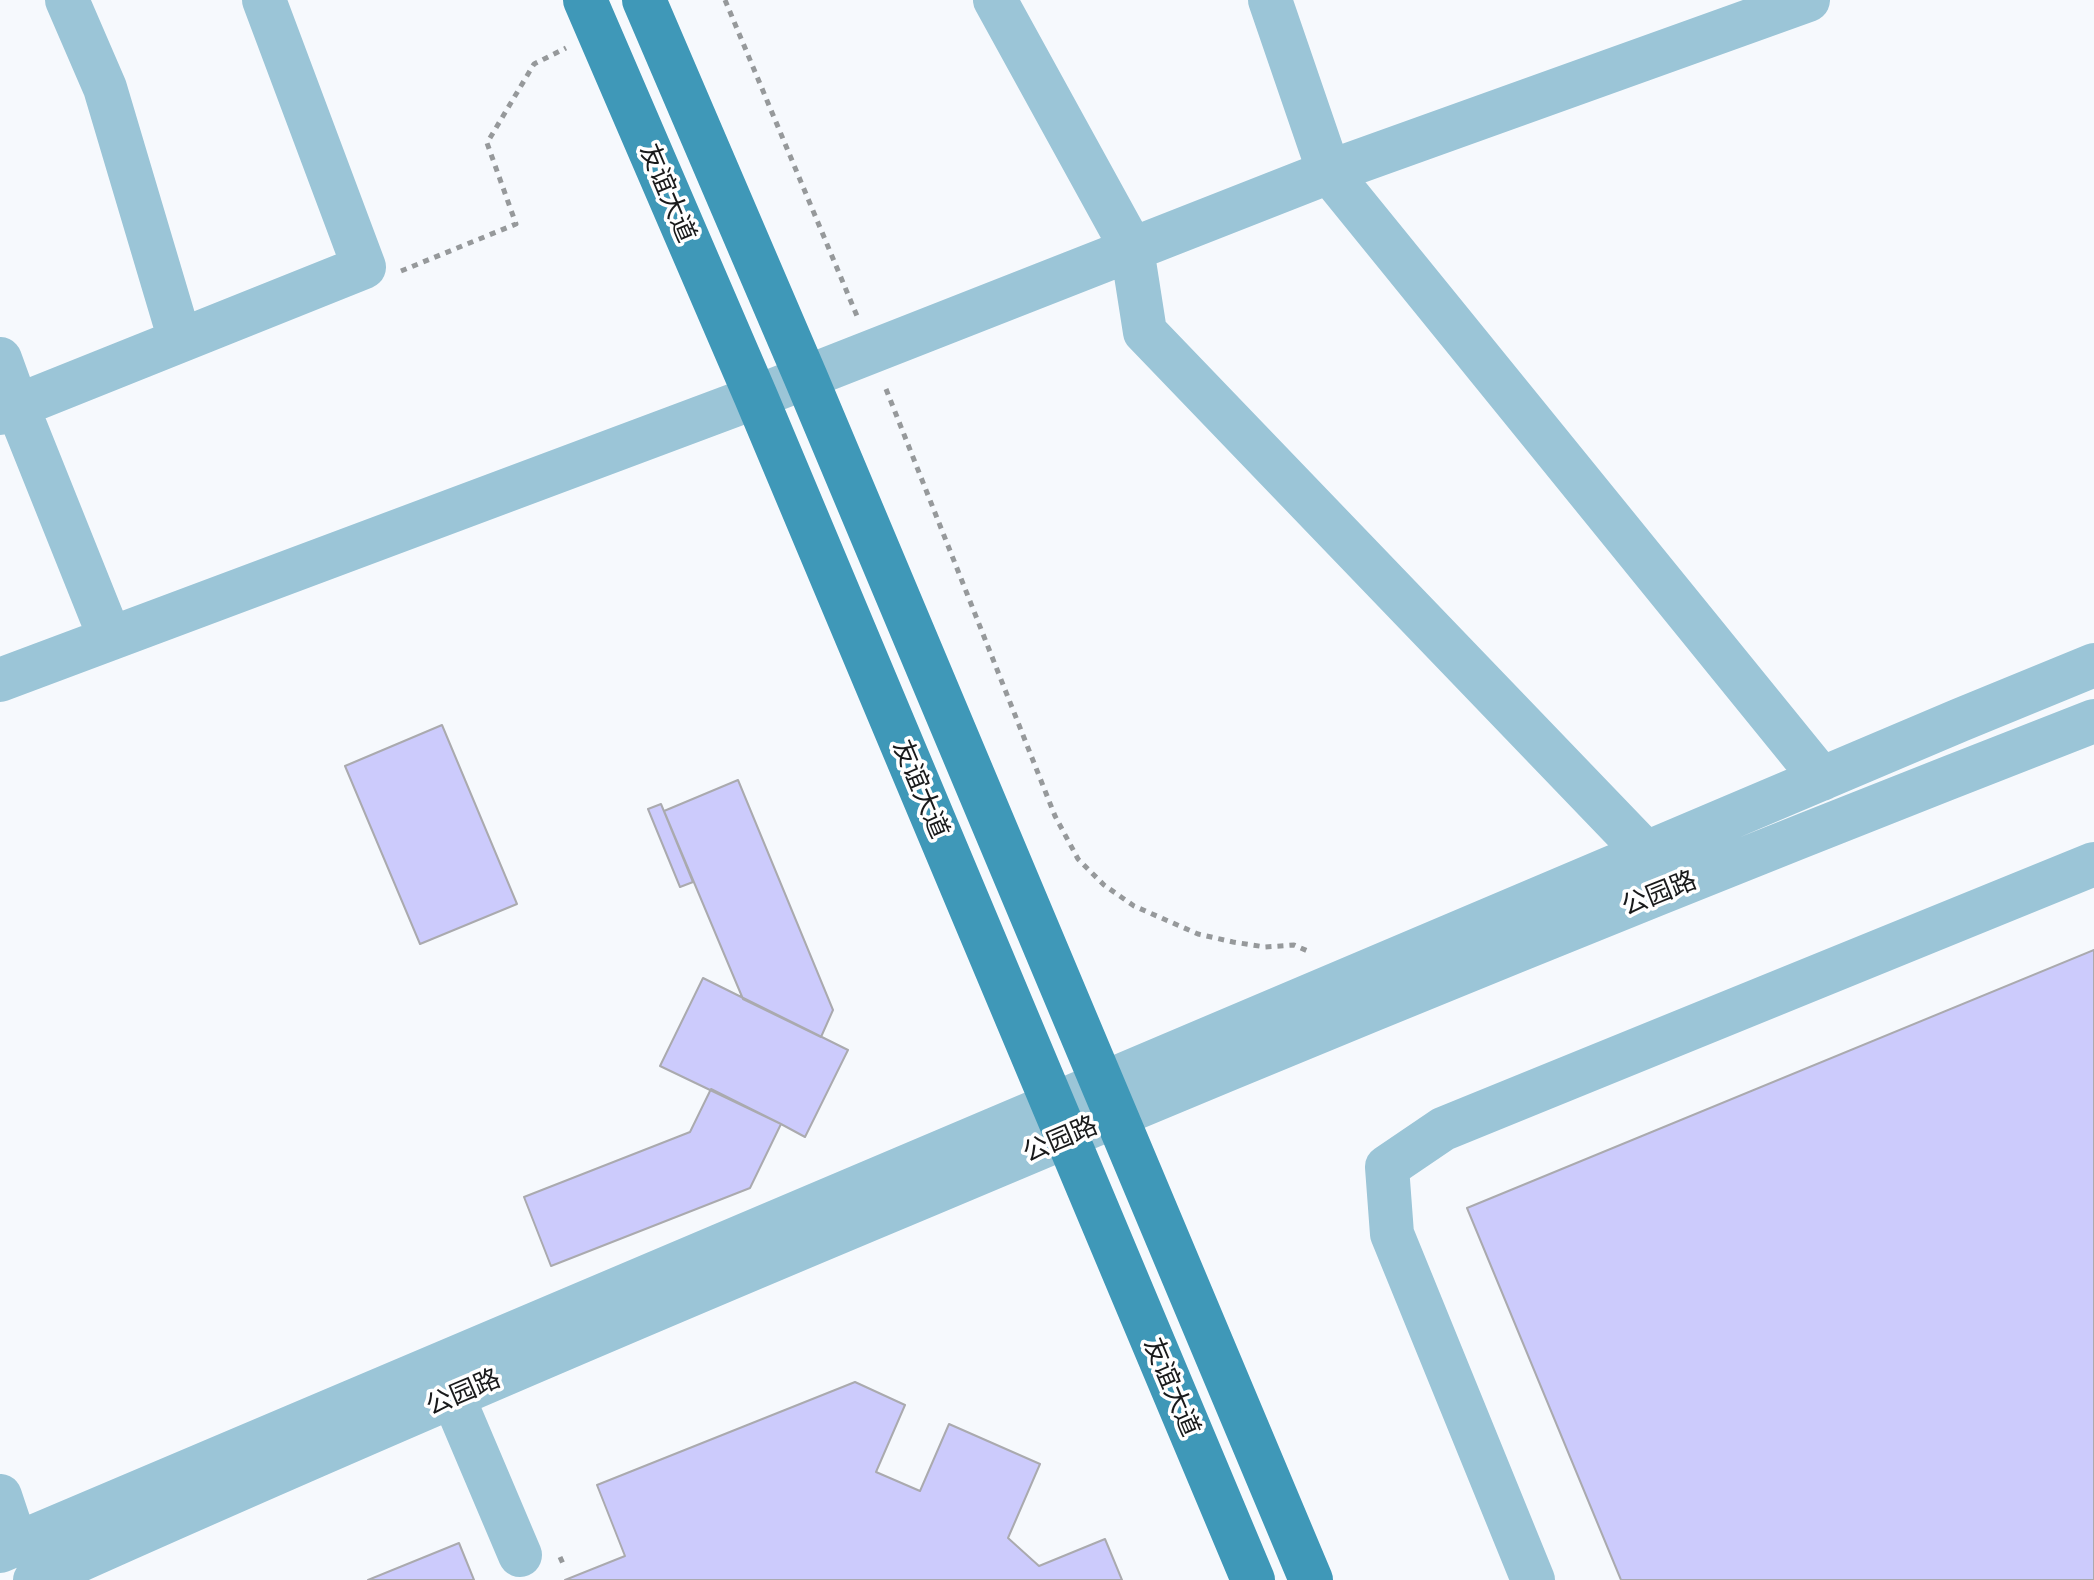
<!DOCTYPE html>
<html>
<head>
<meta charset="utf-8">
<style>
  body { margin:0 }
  canvas { display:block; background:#f6f9fd }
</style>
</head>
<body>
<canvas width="2094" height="1580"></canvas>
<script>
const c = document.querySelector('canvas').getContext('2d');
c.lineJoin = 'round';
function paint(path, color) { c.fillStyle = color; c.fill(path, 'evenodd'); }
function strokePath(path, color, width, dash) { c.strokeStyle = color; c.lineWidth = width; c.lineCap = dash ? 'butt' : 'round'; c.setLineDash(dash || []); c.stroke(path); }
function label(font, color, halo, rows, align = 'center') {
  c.font = font + ' "Exo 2","Noto Sans SC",sans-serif'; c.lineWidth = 7; c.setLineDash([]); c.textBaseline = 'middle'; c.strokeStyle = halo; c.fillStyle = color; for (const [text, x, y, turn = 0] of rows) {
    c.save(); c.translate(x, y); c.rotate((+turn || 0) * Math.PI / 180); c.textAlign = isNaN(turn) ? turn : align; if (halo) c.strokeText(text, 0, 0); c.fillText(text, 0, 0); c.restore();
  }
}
const building = new Path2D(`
  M442,725l75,179 -97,40 -75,-178z
  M738,780l95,230 -12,27 -78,-38 -79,-188z
  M661,804l32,78 -13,5 -32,-78z
  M2094,950v630h-473l-154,-372z
  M703,978l145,72 -43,87 -24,-13 -121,-58z
  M711,1089l70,35 -31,64 -199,78 -27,-69 166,-65z
  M855,1382l50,23 -29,67 44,19 29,-67 91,40 -32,74 31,28 66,-27 17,41h-557l60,-24 -28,-71z
  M459,1543l15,37h-106z`);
const path = new Path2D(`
  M725,0l132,316
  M401,271l115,-47 -29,-81 47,-79 32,-16
  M886,389l169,427 23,43 26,26 30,21 64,28 35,8 32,5 29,-2 16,7
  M560,1557l5,11`);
const minor = new Path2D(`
  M67,0l38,88 75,252
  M995,0l137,249 13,83 501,521
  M1270,0l59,172 493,607
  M0,359l17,47 -17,7
  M110,638l-93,-232 347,-139 -100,-267
  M0,680l756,-283 573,-225 479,-172
  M453,1397l67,158
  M0,1496l16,48
  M0,1551l1960,-831 134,-55
  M35,1580c296,-133 596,-261 895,-386 386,-163 774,-321 1164,-473
  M1533,1580l-141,-346 -5,-67 56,-38 651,-265`);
const major = new Path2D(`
  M585,0l171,397 497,1183
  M644,0l162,378 505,1202`);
const streetNames = [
  ["友谊大道",668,193,67],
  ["友谊大道",921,789,67],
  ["公园路",1659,893,-22],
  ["公园路",1060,1139,-23],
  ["友谊大道",1172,1387,67],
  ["公园路",463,1392,-23]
];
paint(building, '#cccbfc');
strokePath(building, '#aaaaae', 2);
strokePath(path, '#96999b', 5, [6, 6]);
strokePath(minor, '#9bc5d7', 44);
strokePath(major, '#3f98b8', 44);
label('26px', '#191a1b', '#fff', streetNames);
</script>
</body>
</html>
